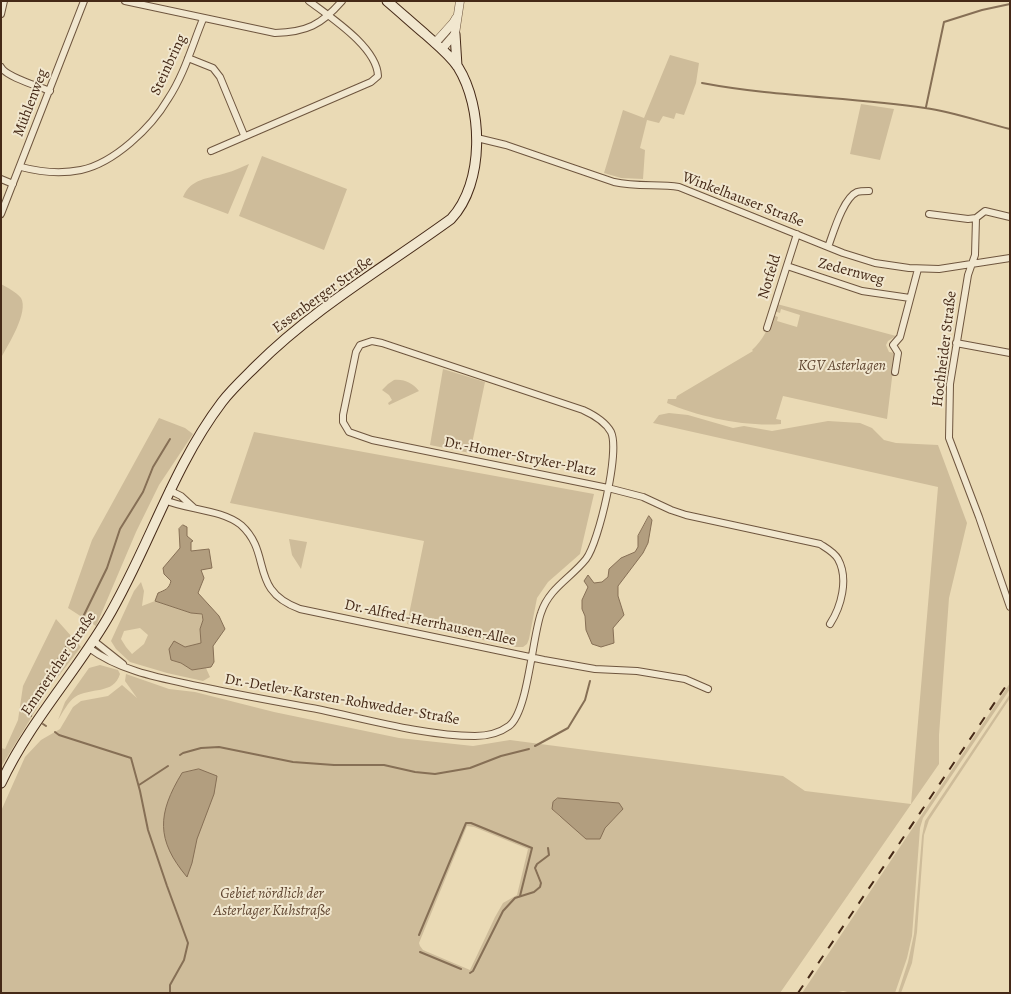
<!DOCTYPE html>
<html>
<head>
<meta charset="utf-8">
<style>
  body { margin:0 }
  #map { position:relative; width:1011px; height:994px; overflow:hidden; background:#eadab5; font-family:Alegreya,serif }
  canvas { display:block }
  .frame { position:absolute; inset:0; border:2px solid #452917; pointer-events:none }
</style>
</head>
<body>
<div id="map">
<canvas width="1011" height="994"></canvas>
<div class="frame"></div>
</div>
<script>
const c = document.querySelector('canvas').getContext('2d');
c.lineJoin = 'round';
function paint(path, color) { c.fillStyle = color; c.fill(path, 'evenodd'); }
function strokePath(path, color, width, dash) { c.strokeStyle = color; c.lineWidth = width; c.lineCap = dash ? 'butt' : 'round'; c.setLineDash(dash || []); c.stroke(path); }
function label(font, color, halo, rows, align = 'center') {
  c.font = font + ' Alegreya,serif'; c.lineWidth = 4; c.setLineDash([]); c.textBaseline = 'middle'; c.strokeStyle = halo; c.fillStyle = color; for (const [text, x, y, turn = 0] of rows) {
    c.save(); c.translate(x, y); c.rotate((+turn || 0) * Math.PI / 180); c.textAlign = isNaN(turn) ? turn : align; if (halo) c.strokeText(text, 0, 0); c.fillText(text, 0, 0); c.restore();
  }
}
const green = new Path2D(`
  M670,55l29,8 -3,20 -12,32 -8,-2 -2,6 -11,-3 -4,7 -12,-3 -7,28 5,2 -2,29 -22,-1 -17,-5 19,-63 21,8z
  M861,104l33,5 -14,51 -30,-6z
  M262,156l85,33 -23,61 -85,-34z
  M249,164l-21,50 -45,-17c8,-19 25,-18 43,-24 8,-2 15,-6 23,-9z
  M1,284c7,4 15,8 20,14 8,14 -13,47 -20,60z
  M777,304l119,32 -8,5 -2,4 3,7 6,1 -8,66 -104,-23 -7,23 5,1v4c-35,3 -82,-7 -114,-21l1,-4h8l1,-3 76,-45 -1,-1c11,-10 16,-21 21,-35l5,2 -1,4 20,6 3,-12 -19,-6 -1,4 -6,-2z
  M443,369l42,13 -15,71 -40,-8z
  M394,380c11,-1 18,3 25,11l-30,14 -1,-2 4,-3 -3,-5 -7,-5 6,-6z
  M669,413l19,2 45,13 11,-2 28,5 56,-10 32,2 12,5 12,12 12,3 42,2 29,78 -18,75 -10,137v29l-159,229h-779v-182l24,-54 16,-17 19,-11 13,-22 8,-6 27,-5 14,-11 15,13 -12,-17 1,-7 43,15 26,3 79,20 125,26 74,8 37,-6 273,36 22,15 106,13 27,-317 -285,-64 6,-8zM602,802l17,2 4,5 -18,19 -45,-11 -8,-8zM467,826l7,1 54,22 -11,46 -14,8 -8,14 -25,53 -47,-20 -3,-4 -1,-3z
  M159,418l26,10 8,6 -34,51 -23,47 -40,94 -28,-18 24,-68z
  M254,432l340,62 -14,60 -32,28 -11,16 -8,41 -2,5 -4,3h-7l-109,-23 17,-83 -194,-38z
  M289,539l18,3 -6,27 -9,-14z
  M141,582l3,9 -2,15 13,-5 36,12 10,1 2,6 -3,9 1,14 -16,4 -14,13 10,3 11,7 14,-2 4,9 -7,4 -36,-8 -37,-11 -14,-13 -5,-8 23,-50zM140,628l8,7 -4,9 -12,10 -6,-7 -5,-8 3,-8z
  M56,619l25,28 -31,40 -49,80v-19l4,1 13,-29 5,-34z
  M100,665l18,5 2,4c-6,21 -30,13 -45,23 -7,5 -12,15 -17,23l7,-18 24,-34z
  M1010,683v6l-87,129 -3,10 -8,108 -5,22 -12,35h-43l-9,-2 -9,2h-32z
  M1010,694v4l-81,122 -5,15 -7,97 -5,31 -11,30h-3l10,-31 6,-28 8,-98 3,-15z`);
const water = new Path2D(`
  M649,516l3,4 -4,23 -5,10 -25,33v10l6,19 -11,13 1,15 -13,4 -9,-3 -6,-14 -1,-14 -3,-7v-9l6,-13 -4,-6 4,-6 6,8 8,-1 6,-5 1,-8 12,-11 14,-6 3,-5v-11z
  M183,525l4,2v9l6,5 -2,1v9l18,-2 3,19 -11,2 3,8 -6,15 21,23 6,13 -12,17 1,16 -3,5 -19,3 -11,-7 -10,-3 -2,-11 5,-8 11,6 16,-4 -1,-14 3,-9 -1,-6 -11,-1 -36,-12 3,-8c7,-3 11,-4 13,-12l-7,-7 -1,-6 17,-20 -1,-19z
  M199,769l18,7 -3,18 -17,45 -5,24 -5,14c-31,-37 -30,-63 -5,-104z
  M558,798l61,5 4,6 -18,19 -5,11h-14l-34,-30 1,-7z`);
const stream = new Path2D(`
  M702,83c74,14 149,14 223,25 29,4 56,14 85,21
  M926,107l18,-85 38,-12 28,-6
  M82,619l25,-51 13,-39 23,-37 10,-25 17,-28
  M48,675l23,-36
  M31,716l-3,-3 1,-3 12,-26
  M43,724l3,2
  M55,732l4,3 72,23 9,33 8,39 19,56 21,57 -4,17 -14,25v8
  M535,746l33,-18 17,-28 5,-19
  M180,755l3,-2 18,-5 18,-1 74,15 41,3h50l31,7 20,2 35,-6 31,-12 28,-7
  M139,785l29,-19
  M419,935l47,-112h5l61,25 -12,48
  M420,952l41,17
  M470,973l3,-2 30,-60 12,-13 19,-6 6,-5 1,-4 -6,-15 2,-4 12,-9 -1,-7`);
const minor = new Path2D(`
  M125,1l150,32c32,-1 46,-8 67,-32
  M1,14l3,-13
  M188,58l25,10 7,9 24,58
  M1,67c5,10 37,19 49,24
  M477,138l29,7 108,37c22,5 44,2 65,5l164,66 32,10 34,5 30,1 71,-11
  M211,151l160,-69 7,-6c-1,-29 -48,-59 -69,-75
  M21,167c19,5 40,7 60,3 33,-7 70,-42 87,-71 16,-24 24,-53 35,-80
  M1,179l12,5
  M1,214l83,-213
  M929,214l39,5 8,-1 9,-7 25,6
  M976,218l-1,37 -7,20 -18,109 -1,54 30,79 31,90
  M828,247c5,-13 15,-49 29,-55 3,-1 8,-1 12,-1
  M787,266l75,25 48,7
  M767,328l30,-94
  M956,343l54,10
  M895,372l3,-19 -5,-8 7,-8 18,-68
  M169,490l12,6 13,12
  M165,500c22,10 56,9 76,25 32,29 7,65 59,84l244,51 51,9 42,2 48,8 23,10
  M94,641l29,23
  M89,648c31,23 71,30 108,38 42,9 83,16 125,24 47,10 105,26 153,26 12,0 23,-2 34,-10 19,-14 23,-88 32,-113 8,-25 30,-35 45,-54 13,-17 34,-108 25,-127 -6,-11 -17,-17 -28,-22l-201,-67 -10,-2 -12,4 -4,7 -13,63v7l6,10 23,8 236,48 35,9 28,13 15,5 134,29c6,4 14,8 18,15 11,20 3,48 -8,65`);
const tertiary = new Path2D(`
  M435,43l18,-20 3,-5
  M442,49l13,-15 5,-33`);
const secondary = new Path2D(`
  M455,34l2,32
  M1,783c28,-60 73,-108 106,-164 42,-71 65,-151 115,-217 10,-13 22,-24 34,-36 58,-58 129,-99 195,-147 34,-36 32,-112 7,-152 -9,-13 -22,-23 -33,-33 -13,-11 -25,-22 -38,-33`);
const rail = new Path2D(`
  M798,993l212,-313`);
const streetNames = [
  ["Steinbring",169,65,-65],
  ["Mühlenweg",31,103,-69],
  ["Winkelhauser Straße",743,200,21],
  ["Zedernweg",851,272,15],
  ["Notfeld",770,277,-73],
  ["Essenberger Straße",323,295,-36],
  ["Hochheider Straße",945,349,-83],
  ["Dr.-Homer-Stryker-Platz",520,457,11],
  ["Dr.-Alfred-Herrhausen-Allee",430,623,12],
  ["Emmericher Straße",59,664,-56],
  ["Dr.-Detlev-Karsten-Rohwedder-Straße",342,700,10]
];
const parkNames = [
  ["KGV Asterlagen",842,366],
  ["Gebiet nördlich der",272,894],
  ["Asterlager Kuhstraße",272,911]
];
paint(green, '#cebc9a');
paint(water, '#b29e7f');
strokePath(water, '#866f55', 1);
strokePath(stream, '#866f55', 2);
strokePath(minor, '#6e553e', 8);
strokePath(tertiary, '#6e553e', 9);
strokePath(secondary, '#452917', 11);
strokePath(minor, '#f1e7cf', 6);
strokePath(tertiary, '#f1e7cf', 8);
strokePath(secondary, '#f1e7cf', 9);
strokePath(rail, '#452917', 2, [9, 9]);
label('15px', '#452917', '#f1e7cf', streetNames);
label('italic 15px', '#604631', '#f1e7cf', parkNames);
</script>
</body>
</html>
